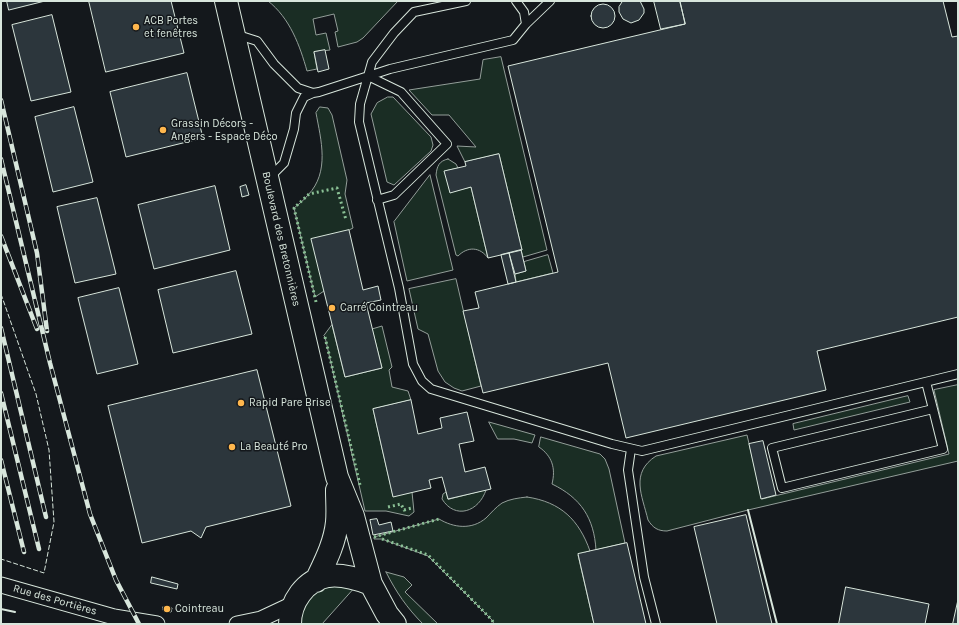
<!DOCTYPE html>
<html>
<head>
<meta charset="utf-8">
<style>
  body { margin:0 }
  #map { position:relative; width:959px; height:625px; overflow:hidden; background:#14181c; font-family:Karla,sans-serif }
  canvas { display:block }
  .frame { position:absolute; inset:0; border:2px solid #d8e6dc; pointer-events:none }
</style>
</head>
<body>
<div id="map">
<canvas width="959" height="625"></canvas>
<div class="frame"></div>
</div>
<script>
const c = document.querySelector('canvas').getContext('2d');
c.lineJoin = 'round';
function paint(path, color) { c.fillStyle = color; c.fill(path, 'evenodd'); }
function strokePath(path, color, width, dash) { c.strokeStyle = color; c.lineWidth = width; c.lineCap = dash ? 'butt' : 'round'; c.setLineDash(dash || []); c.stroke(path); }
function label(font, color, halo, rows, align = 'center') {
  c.font = font + ' Karla,sans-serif'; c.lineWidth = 3; c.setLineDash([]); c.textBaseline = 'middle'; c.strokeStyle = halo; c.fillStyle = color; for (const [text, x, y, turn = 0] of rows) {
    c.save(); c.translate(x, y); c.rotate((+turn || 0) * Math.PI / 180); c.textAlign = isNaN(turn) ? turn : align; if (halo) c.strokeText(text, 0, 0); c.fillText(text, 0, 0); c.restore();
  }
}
const green = new Path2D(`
  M268,1h130l-35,37 -6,4 -19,5 -3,-15 3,-1 -4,-17 -21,5 3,16 10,-2 4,17 -16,2 3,17 -10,2c-7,-25 -17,-53 -39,-70z
  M501,57l46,193 -24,7 -2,-7h1l-23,-96 -34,8 -8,-16 19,1 -27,-32h-17l-23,-25 71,-11 3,-19z
  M388,97h5l38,40 2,8 -2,6 -37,34 -7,-3 -16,-68 6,-11z
  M320,107l8,1 4,7 15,65 -2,14 8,34 -4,2 -25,61 -9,6 -21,-89c5,-4 10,-8 14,-13 22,-23 13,-55 8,-82z
  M448,159l8,5 2,4 -13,3 5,21 21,-5 17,71c-8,-11 -20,-12 -30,-2l-2,-1 -20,-80c1,-9 3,-14 12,-16z
  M430,175l23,95 -46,11 -13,-59z
  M548,255l5,18 -37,9 -1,-8 11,-3 -2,-9z
  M456,279l25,107 -19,5 -8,-3 -9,-6 -7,-11 -10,-37 -10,-5 -9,-40z
  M332,325l13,52 37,-9 -10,-39 10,-3 10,41 -3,3 3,17 16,4 3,9 -38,9 20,87 19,-4 2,20 -5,4 -23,-5h-21l-40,-174 -1,-1z
  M958,385v76l-210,49 -81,21c-9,0 -14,-3 -19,-11 -6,-25 -18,-47 8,-64l91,-21 15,64 187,-45 -15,-64z
  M908,396l2,6 -116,28 -1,-6z
  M489,422l46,13 -3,8 -18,-4h-16z
  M541,437l59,17 5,5 4,10 16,74 -29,7c-2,-32 -15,-52 -44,-66 4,-16 0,-28 -13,-37z
  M486,490c-7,22 -31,30 -44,9l1,-5 3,-2 2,7z
  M527,497c34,5 52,23 63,54l-12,4 16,69h-100l-2,-4 -64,-64 -46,-17h-8v-2l65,-18c15,9 33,11 47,-1 5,-5 10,-11 16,-15 8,-4 16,-5 25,-6z
  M386,572l18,5 8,8 -7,7 33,32h-15c-16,-16 -27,-32 -37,-52z
  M328,586h28l-34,38h-23c4,-21 9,-29 29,-38z`);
const building = new Path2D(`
  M7,1h38l-36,9z
  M89,1h82l13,52 -78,19z
  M623,1h17l4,8v4l-5,7 -8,3 -8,-4 -4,-7v-5z
  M654,1h26l5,23 -24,5z
  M680,1h263l9,36 6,-1v281l-141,34 9,39 -200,48 -18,-75 -125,30 -20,-82 16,-3 -4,-16 83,-20 -50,-206 177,-42z
  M591 16a12 12 0 1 1 24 0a12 12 0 1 1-24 0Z
  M52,15l19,77 -40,9 -19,-76z
  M325,50l4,19 -11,3 -4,-20z
  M187,73l16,65 -77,19 -16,-65z
  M74,107l19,75 -40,10 -18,-75z
  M499,154l23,96 -34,8 -17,-71 -21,6 -6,-22 22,-5 -1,-4z
  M246,185l3,10 -7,2 -2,-10z
  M215,186l15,64 -76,19 -16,-64z
  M97,198l19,76 -41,9 -18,-76z
  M349,230l14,60 15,-4 3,14 -15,3 16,65 -37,9 -34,-138z
  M521,250l5,21 -11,3 -6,-21z
  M509,253l7,29 -8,2 -7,-29z
  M236,271l16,63 -79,19 -15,-63z
  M119,288l19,76 -41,10 -19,-76z
  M257,370l34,136 -85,21 -5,11 -10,-7 -49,12 -34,-137z
  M411,400l7,34 24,-6 -2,-10 27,-6 7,29 -15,3 6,28 20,-5 6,22 -43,10 -6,-22 -13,3 2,8 -38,9 -20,-88z
  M763,441l13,54 -15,4 -12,-55z
  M746,515l26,109h-55l-23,-97z
  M377,519l2,6 12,-3 2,9 -20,4 -3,-15z
  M627,543l19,81h-52l-16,-70z
  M152,577l26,7 -1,5 -26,-6z
  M846,587l83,17 -4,20h-86z
  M958,600v24h-5z
  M163,607l9,1 -1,4 -8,-2z`);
const lane = new Path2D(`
  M466,1l-52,11 -20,21 -22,29 -12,42 -1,18 40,166 14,76 9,17 9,8 181,55 30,7 316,-77
  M526,24l24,-23
  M235,34l22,7 17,23 24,24 15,5
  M368,76l33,16 46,52 -53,51 -17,5
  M270,177l14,-14 10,-34 2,-16 8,-16 9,-4 6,-1 71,-23 123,-29 13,-16 -2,-12 -8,-11
  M926,382l7,27
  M933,409l10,40 -161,39 -10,-40z
  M631,449l-3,21 16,107 12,47`);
const street = new Path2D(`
  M1,585l113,32 43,7
  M237,624l24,-5 32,-15`);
const secondary = new Path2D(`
  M226,1l111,476 16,39 18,68
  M316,581c9,-19 19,-38 21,-59 1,-10 0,-21 0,-32
  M290,624c0,-22 15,-44 38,-48 14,-2 30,3 43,8l16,30 8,10`);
const rail = new Path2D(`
  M1,100l36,153 10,78
  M1,159l49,204 40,151 26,66 23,44
  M1,236l36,93
  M1,328l45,189
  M1,393l38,156
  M1,460l23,92`);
const hedge = new Path2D(`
  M316,302l-22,-94 15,-14 28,-6 9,32
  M325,337l35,148
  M388,507l13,-3 3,6 8,-2
  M374,537l65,-18
  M382,539l46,16 64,65 2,4`);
const fence = new Path2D(`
  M1,294l35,100 13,56 5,72 -10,51 -43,-14`);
const wall = new Path2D(`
  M748,510l29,114
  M1,609l14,3`);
const markers = [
  [136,27,4,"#ffb74d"],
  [163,130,4,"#ffb74d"],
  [332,308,4,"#ffb74d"],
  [241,403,4,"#ffb74d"],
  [232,447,4,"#ffb74d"],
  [167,609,4,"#ffb74d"]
];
const poiNames = [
  ["ACB Portes",144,21],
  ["et fenêtres",144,34],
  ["Grassin Décors -",171,124],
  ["Angers - Espace Déco",171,137],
  ["Carré Cointreau",340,308],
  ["Rapid Pare Brise",249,403],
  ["La Beauté Pro",240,447],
  ["Cointreau",175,609]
];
const streetNames = [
  ["Boulevard des Bretonnières",281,239,77],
  ["Rue des Portières",55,600,16]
];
paint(green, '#1a2d24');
strokePath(green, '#939e99', 1);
paint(building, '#2c363c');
strokePath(building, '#d8e6dc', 1);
strokePath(lane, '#d8e6dc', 10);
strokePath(street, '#d8e6dc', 17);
strokePath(secondary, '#d8e6dc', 24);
strokePath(lane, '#14181c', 8);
strokePath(street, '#14181c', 15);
strokePath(secondary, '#14181c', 22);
strokePath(rail, '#d8e6dc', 4.5);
strokePath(rail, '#14181c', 3, [9]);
strokePath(hedge, '#8ac095', 3, [2, 3]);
strokePath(fence, '#d8e6dc', 1, [5, 2]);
strokePath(wall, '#d8e6dc', 2);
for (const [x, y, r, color] of markers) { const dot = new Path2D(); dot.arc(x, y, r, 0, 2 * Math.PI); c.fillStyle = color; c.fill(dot); strokePath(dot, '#14181c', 1.5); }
label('11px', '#d8e6dc', '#14181c', poiNames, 'left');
label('11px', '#d8e6dc', '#14181c', streetNames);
</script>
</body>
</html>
